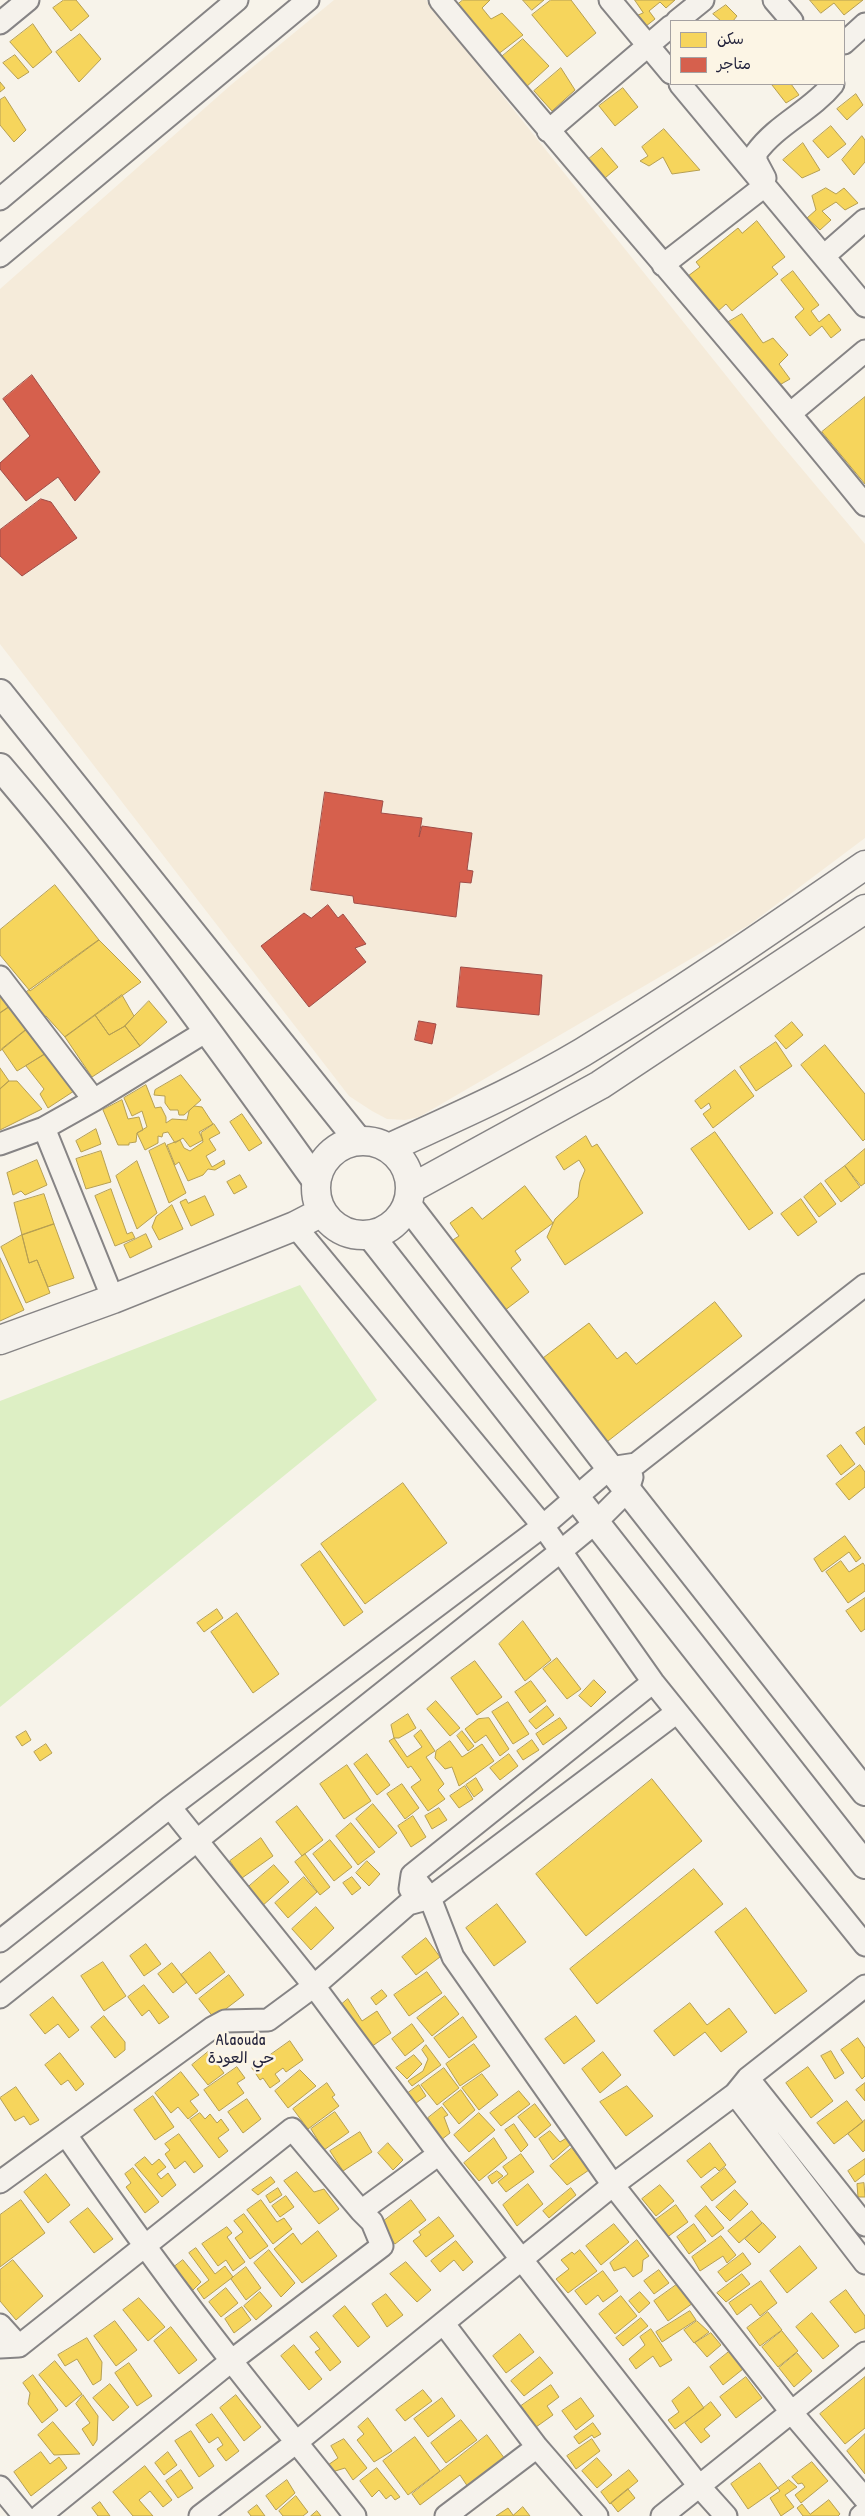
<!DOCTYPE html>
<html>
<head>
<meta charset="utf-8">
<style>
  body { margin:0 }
  #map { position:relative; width:865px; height:2516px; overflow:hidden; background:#f7f3ea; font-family:"Patrick Hand","Playpen Sans Arabic",sans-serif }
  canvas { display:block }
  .legend { position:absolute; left:670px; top:20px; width:175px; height:65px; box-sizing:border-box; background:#fcf5e5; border:1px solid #a5a1a1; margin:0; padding:6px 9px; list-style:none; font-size:15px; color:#22223b }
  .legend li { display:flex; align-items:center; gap:10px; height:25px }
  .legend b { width:25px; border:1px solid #a5a1a1 }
</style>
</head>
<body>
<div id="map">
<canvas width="865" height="2516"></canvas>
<ul class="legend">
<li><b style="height:14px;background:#f6d55c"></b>سكن</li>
<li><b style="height:14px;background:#d6604d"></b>متاجر</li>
</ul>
</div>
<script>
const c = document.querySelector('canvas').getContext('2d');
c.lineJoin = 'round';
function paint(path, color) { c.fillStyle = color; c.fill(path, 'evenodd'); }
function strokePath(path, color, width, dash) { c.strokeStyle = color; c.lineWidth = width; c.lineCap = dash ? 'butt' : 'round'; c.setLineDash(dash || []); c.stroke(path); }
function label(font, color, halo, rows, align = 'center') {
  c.font = font + ' "Patrick Hand","Playpen Sans Arabic",sans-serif'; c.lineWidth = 5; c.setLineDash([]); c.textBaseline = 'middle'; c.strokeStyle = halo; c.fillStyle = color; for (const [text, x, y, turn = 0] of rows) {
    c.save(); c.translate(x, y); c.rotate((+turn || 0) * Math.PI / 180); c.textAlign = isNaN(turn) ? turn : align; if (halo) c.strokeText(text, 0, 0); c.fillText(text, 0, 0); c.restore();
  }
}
const built = new Path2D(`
  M334,0h92l350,438 89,106v294l-116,87 -330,192 -14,3 -18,-1 -15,-8 -23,-15 -349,-452v-355l232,-205z`);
const green = new Path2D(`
  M300,1285l77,115 -377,307v-306z`);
const homes = new Path2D(`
  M64,0h12l13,16 -18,15 -18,-23z
  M463,0h27l-8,8 9,11 11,-6 21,22 -26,20 -40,-50z
  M523,0h21l-12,10z
  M551,0h20l25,33 -29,24 -35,-42z
  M635,0h40l-9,8 -6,-6 -11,9 6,8 -14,11 -10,-12 12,-5z
  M810,0h53l-19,15 -10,-12 -13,10z
  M726,5l11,11 -4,5h-12l-8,-7z
  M33,24l19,28 -19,16 -23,-26z
  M80,34l21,25 -22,23 -23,-30z
  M523,39l26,27 -25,23 -31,-25z
  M15,55l14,17 -11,7 -15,-16z
  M561,68l14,22 -23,21 -18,-20z
  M0,82l5,6 -5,4z
  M791,84l8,11 -13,8 -14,-18z
  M623,88l15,19 -23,19 -16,-20z
  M856,94l7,11 -16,15 -10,-11z
  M5,97l21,33 -12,12 -14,-17v-25z
  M831,126l15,18 -18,14 -15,-17z
  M664,129l36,41 -28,4 -9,-17 -14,9 -9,-5 8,-5 -6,-9z
  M862,136l3,4v22l-11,13 -12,-15z
  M803,143l17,27 -18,8 -19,-18z
  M602,148l16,19 -19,16 -15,-20z
  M826,188l10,6 8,-6 14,15 -13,7 -9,-8 -14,9 9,9 -11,10 -13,-12 9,-8 -4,-14z
  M757,221l28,36 -13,10 6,7 -46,37 -6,-7 -9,8 -29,-36 12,-9 -4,-5 42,-34 4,5z
  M793,271l26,34 -8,6 8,11 10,-8 12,16 -10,8 -9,-12 -12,10 -15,-19 9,-8 -23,-29z
  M742,314l21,29 10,-5 15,17 -9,9 11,15 -14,8 -51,-63z
  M865,397v87l-43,-52z
  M55,885l44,55 -69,51 -30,-36v-25z
  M99,940l42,42 -76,55 -19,-21 -8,4 -17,-24z
  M0,994l9,13 -9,6z
  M122,995l12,21 -9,10 -16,9 -14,-20z
  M149,1001l18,21 -27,24 -15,-20z
  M9,1007l18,22 -27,22v-38z
  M95,1015l14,20 16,-9 15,20 -48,31 -27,-40z
  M792,1022l11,13 -17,14 -11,-13z
  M27,1029l23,22 -33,20 -15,-22z
  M776,1042l16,24 -36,25 -16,-24z
  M825,1045l40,49v45l-2,2 -62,-76z
  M45,1054l29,37 -26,17 -8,-14 4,-5 -18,-23z
  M0,1068l9,13 -9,8z
  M735,1070l19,26 -41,32 -10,-14 8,-6 -2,-5 -8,6 -6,-8z
  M181,1075l20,25 -17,15h-5l-1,-5h-8l-5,-7v-7l-11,-1 1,-5z
  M9,1081h8l25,28 -42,21v-41z
  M146,1085l9,23 6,-1 5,10v6l6,-4 15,1 2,-9 5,-5 8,1 11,17 -14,8 4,8 -13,7 -7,-9 -8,5 -7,-11 -5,1 -1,4 -4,-1v7l-13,7 -8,-17 10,-6 -5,-16 -10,5 -8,-18z
  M122,1100l6,19 11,-2 4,13 -6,3 -1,9 -7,1v2h-11l-15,-35z
  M242,1114l20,29 -13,8 -19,-29z
  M214,1124l6,9 -11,6 7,11 -10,6 6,11 12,-7 1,4 -10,6 -7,-1 -5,6 -15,6 -9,-19 -4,3 -8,-20 13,-5 4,8 6,3 13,-9 -2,-9z
  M96,1129l5,15 -20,8 -5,-11z
  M715,1132l58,81 -24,17 -58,-81z
  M586,1136l6,11 5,-3 46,69 -78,52 -18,-28 8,-18 23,-22 2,-15 5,-12 -6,-10 -15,10 -8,-13z
  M165,1143l21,50 -17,10 -20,-52z
  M865,1149v34l-4,3 -16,-20z
  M101,1151l10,31 -25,7 -10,-30z
  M37,1160l10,25 -22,10 -4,-4 -8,4 -6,-22z
  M137,1161l20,52 -20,16 -21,-53z
  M845,1166l15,21 -19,15 -16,-21z
  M240,1175l7,12 -13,7 -7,-12z
  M821,1183l15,21 -17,13 -15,-20z
  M525,1186l28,37 -38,28 6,9 -10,8 18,24 -29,22 -52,-71 11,-7 -9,-13 22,-16 10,12z
  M111,1189l16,45 5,-2 3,6 -20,8 -20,-50z
  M44,1194l10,30 -32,11 -8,-32z
  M205,1196l9,19 -23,11 -11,-24 6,-3 2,4z
  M801,1199l16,23 -19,14 -17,-22z
  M172,1205l11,24 -24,11 -7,-13 4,-10z
  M54,1224l20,54 -26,9 -11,-27 -8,3 -7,-28z
  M146,1234l6,13 -22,11 -6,-13z
  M22,1235l7,28 8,-3 13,33 -24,10 -25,-56z
  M0,1258l24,52 -24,11z
  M715,1302l27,34 -134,105 -12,-5 -57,-75 50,-38 28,36 9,-7 10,12z
  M865,1427v18l-9,-12z
  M841,1445l14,19 -14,11 -14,-19z
  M860,1465l5,7v15l-16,13 -13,-16z
  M403,1483l44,60 -82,61 -44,-60z
  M845,1536l16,22 -5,4 -7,-10 -27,20 -8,-13z
  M320,1551l43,61 -19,14 -43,-61z
  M841,1561l8,11 14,-9 2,3v25l-17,12 -22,-31z
  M865,1598v31l-4,3 -15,-21z
  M217,1609l6,9 -19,14 -7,-9z
  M237,1613l42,61 -26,19 -42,-61z
  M523,1621l28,39 -26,21 -26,-37z
  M557,1658l24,31 -14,10 -24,-30z
  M475,1661l27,36 -25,18 -26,-37z
  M594,1680l12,12 -15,15 -12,-11z
  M531,1681l15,20 -16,12 -15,-21z
  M436,1701l24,27 -10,8 -23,-27z
  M508,1702l21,32 -16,10 -21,-32z
  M547,1706l7,9 -18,14 -7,-8z
  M408,1714l8,14 -17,10h-5l-3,-13z
  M489,1718l20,31 -9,7 -14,-21 -11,8 -10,-14 13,-10z
  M560,1718l7,10 -24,17 -7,-11z
  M421,1730l14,21 -9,6 18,27 -6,6 7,9 -17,12 -17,-24 10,-7 -10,-14 -3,2 -19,-27 5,-3 13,19 15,-10 -8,-11z
  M26,1731l5,9 -9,6 -6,-9z
  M462,1731l12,15 -6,5 -11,-15z
  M532,1740l7,10 -16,10 -6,-9z
  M450,1741l12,16 20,-13 12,17 -35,25 -7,-19 -7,2 -10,-11 1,-7z
  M46,1744l6,9 -12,8 -6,-9z
  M367,1754l23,31 -13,10 -23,-31z
  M509,1754l9,12 -18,14 -10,-12z
  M347,1765l24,36 -27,18 -24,-35z
  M476,1778l7,12 -9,7 -8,-12z
  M652,1779l50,62 -116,95 -50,-62z
  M402,1784l17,24 -14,11 -18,-25z
  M465,1786l8,13 -14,9 -9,-12z
  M373,1804l24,29 -18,15 -23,-29z
  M297,1806l26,34 -21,16 -26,-34z
  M439,1808l8,12 -15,9 -7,-13z
  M413,1816l13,21 -15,10 -13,-21z
  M351,1823l24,29 -17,13 -22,-29z
  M261,1838l12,18 -31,22 -12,-17z
  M330,1840l22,27 -18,14 -21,-27z
  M305,1854l25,33 -10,8 -25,-33z
  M367,1861l13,13 -11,12 -13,-13z
  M274,1865l15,17 -28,25 -15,-18z
  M694,1869l29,35 -126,100 -27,-35z
  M304,1877l13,15 -29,26 -13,-15z
  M352,1877l9,11 -9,7 -9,-12z
  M497,1904l29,38 -32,24 -28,-38z
  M316,1907l18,21 -23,22 -19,-21z
  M746,1908l61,83 -32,23 -60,-82z
  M426,1938l14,19 -24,18 -14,-18z
  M146,1944l15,20 -17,12 -14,-20z
  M210,1952l15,20 -29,22 -15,-19z
  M103,1962l23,34 -22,15 -23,-35z
  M172,1963l15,19 -14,11 -15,-19z
  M427,1972l15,21 -33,23 -15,-21z
  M229,1975l15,20 -30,23 -15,-19z
  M144,1985l25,32 -10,7 -10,-14 -7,6 -14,-19z
  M382,1990l5,6 -11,9 -5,-7z
  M445,1996l14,18 -27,22 -15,-18z
  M53,1997l26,33 -10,8 -11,-14 -13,10 -15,-19z
  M348,1999l14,22 15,-10 14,22 -20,14 -29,-43z
  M690,2003l17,22 22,-17 18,24 -26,20 -16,-20 -31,24 -20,-25z
  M104,2016l21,26v8l-10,8 -24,-31z
  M576,2016l19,25 -31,23 -19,-25z
  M463,2017l14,20 -28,21 -15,-20z
  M412,2024l12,17 -19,15 -13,-17z
  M858,2038l7,10v28l-3,3 -21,-29z
  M290,2041l13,19 -17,12 -3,-4 -8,6 5,7 -10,7 -7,-10 -3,2 -8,-12z
  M474,2044l16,22 -30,20 -14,-22z
  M426,2045l15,20 -29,21 -4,-5 15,-10 5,-12 -6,-9z
  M831,2051l13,22 -9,6 -14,-23z
  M208,2052l16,21 -16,12 -16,-20z
  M603,2052l18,23 -21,18 -18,-24z
  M60,2053l24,31 -8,7 -8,-11 -7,5 -16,-20z
  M414,2055l8,9 -15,15 -11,-11z
  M237,2067l8,11 -8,5 7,10 -25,18 -15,-21z
  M808,2067l25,34 -22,17 -25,-35z
  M444,2068l15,20 -22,17 -16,-20z
  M300,2070l16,16 -28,22 -13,-17z
  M181,2072l18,23 -9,6 8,10 -10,8 -10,-12 -7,6 -16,-20z
  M482,2074l16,21 -19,15 -17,-22z
  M327,2083l8,12 -3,2 7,9 -31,23 -15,-20z
  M865,2083v18l-9,-11z
  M419,2085l7,11 -10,7 -8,-10z
  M627,2086l26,30 -27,20 -26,-34z
  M16,2087l23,33 -9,5 -6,-9 -9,5 -15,-23z
  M461,2090l14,20 -16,14 -16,-20z
  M519,2091l11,13 -29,22 -11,-13z
  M153,2096l21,31 -19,13 -21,-30z
  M247,2099l14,20 -18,14 -15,-21z
  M847,2101l16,21 -29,22 -17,-21z
  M535,2104l16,21 -16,13 -17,-21z
  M442,2107l6,8 -4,2 6,16 -9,7 -13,-22z
  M335,2112l14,20 -25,18 -13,-21z
  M200,2113l5,6 5,-5 7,9 4,-4 8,11 -11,8 10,13 -9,7 -29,-38z
  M479,2113l16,17 -26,22 -15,-17z
  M865,2120v30l-2,2 -15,-18z
  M514,2124l14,21 -7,7 -16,-22z
  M550,2131l10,11 8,-5 4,6 -19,17 -14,-21z
  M360,2132l12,20 -29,19 -13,-20z
  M179,2134l24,32 -9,7 -9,-12 -10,8 -10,-15 5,-4 -5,-6z
  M494,2138l13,20 -28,23 -15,-18z
  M388,2143l15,17 -10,10 -15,-17z
  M710,2143l16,22 -7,6 -4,-4 -14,11 -14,-17z
  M572,2148l17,22 -22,15 -17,-19z
  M521,2154l13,18 -28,20 -8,-10 10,-8 -5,-7z
  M145,2157l7,8 7,-6 7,8 -9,7 4,5 7,-6 8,12 -14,12 -27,-32z
  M865,2159v15l-10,8 -7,-11z
  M133,2168l26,34 -14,11 -19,-26 5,-4 -6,-9z
  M725,2168l11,14 -24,19 -11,-14z
  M497,2171l6,5 -11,8 -4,-7z
  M297,2172l17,20 10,-3 15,20 -20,15 -35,-43z
  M46,2174l24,31 -22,18 -24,-31z
  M271,2177l4,5 -17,13 -6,-5z
  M864,2183l1,14h-7l-1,-13z
  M528,2184l15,20 -26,22 -14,-21z
  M660,2185l14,16 -18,15 -14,-17z
  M278,2188l4,7 -12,8 -4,-7z
  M571,2188l5,7 -27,23 -6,-7z
  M735,2190l13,14 -18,17 -14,-14z
  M286,2196l8,11 -14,10 -8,-11z
  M21,2200l24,33 -45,34v-52z
  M261,2200l16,22 7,-4 8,11 -19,15 -26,-34z
  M411,2200l15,20 -31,24 -15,-20z
  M676,2205l12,17 -22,16 -12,-17z
  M706,2206l18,22 -12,9 -17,-21z
  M88,2208l25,31 -19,14 -24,-31z
  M752,2211l10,12 -23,20 -11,-12z
  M244,2214l24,32 -18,13 -15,-21 8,-6 -9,-11z
  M439,2217l15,19 -28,21 -13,-16 8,-6 -2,-3z
  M763,2223l13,14 -17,16 -14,-14z
  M614,2224l15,18 -28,23 -15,-19z
  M694,2224l12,17 -17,13 -12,-17z
  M227,2227l5,6 -5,4 18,25 -12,9 -7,-11 -8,6 -16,-22z
  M318,2231l19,25 -35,27 -28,-34 19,-16 8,11z
  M721,2236l15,19 -9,8 -4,-7 -23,15 -8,-14z
  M637,2240l12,16 -6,4 -1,11 -9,6 -8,-10 -11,4 -4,-8z
  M456,2241l17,21 -10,9 -9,-11 -14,12 -9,-11z
  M800,2246l17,22 -30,25 -17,-22z
  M196,2248l19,26 10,-8 8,11 -29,22 -7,-10 12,-9 -20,-27z
  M269,2250l26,33 -14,14 -27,-34z
  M580,2250l17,21 -29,22 -12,-14 13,-10 -8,-9 11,-8 2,2z
  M743,2253l8,11 -25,18 -8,-10z
  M13,2260l30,36 -27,24 -16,-19v-31z
  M183,2260l18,22 -8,8 -19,-23z
  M406,2262l25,28 -14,12 -27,-28z
  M246,2267l15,21 -15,12 -15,-21z
  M659,2270l10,13 -15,11 -10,-13z
  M603,2271l15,20 -15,11 -5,-7 -12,10 -11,-14z
  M742,2274l8,10 -24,18 -9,-9z
  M761,2281l16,22 -17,13 -9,-12 -14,11 -8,-12z
  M679,2283l14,20 -25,18 -14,-20z
  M226,2288l12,15 -17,14 -12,-15z
  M846,2290l19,26v12l-10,5 -25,-31z
  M260,2292l12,14 -16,14 -12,-14z
  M640,2292l10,11 -11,10 -10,-12z
  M386,2294l17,21 -16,12 -15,-23z
  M621,2296l16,20 -22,18 -16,-20z
  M139,2298l26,29 -17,14 -25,-31z
  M345,2306l25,31 -12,10 -25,-31z
  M242,2307l9,13 -17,13 -9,-14z
  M690,2311l6,9 -34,22 -6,-10z
  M768,2312l14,18 -22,16 -13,-18z
  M812,2313l27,33 -16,13 -27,-32z
  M641,2318l7,8 -25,20 -7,-8z
  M115,2321l22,29 -21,16 -22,-30z
  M697,2321l12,11 -15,11 -10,-13z
  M171,2327l26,33 -18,14 -25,-33z
  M651,2329l21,31 -12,7 -7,-11 -17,13 -7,-10 16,-14 -5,-8z
  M782,2331l16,20 -20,16 -16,-20z
  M317,2332l24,30 -11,9 -15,-19 5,-3 -10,-12z
  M711,2333l10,12 -14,12 -12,-14z
  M520,2334l14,18 -28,21 -13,-17z
  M87,2338l15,24 -1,18 -8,5 -16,-26 -12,7 -7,-11z
  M294,2345l28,34 -13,11 -28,-34z
  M735,2347l13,18 -25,20 -13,-18z
  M797,2353l15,18 -18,16 -15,-19z
  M540,2357l13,16 -29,23 -13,-15z
  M55,2361l27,33 -16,13 -27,-32z
  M129,2363l23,33 -15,10 -22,-33z
  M33,2375l25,35 -16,13 -14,-19 2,-11 -7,-10z
  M746,2377l16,21 -26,20 -16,-21z
  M865,2377v51l-20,16 -25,-30z
  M110,2384l19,23 -16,14 -20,-23z
  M551,2385l8,12 -12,9 6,9 -17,12 -15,-21z
  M689,2387l15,21 -29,21 -7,-9 11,-8 -7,-11z
  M423,2390l9,11 -27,20 -9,-11z
  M83,2395l15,21 -1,24 -4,6 -11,-17 8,-6 -14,-19z
  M236,2395l25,32 -17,14 -24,-33z
  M442,2398l13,18 -27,21 -14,-18z
  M581,2398l13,18 -18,14 -14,-19z
  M711,2402l10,13 -17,14 6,7 -9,7 -16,-20z
  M212,2414l27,37 -13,10 -9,-12 6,-4 -5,-8 -9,6 -13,-18z
  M368,2418l24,33 -18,11 -17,-22 7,-6 -6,-7z
  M461,2420l16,20 -31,23 -15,-20z
  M53,2422l27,32 -26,1 -16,-20z
  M593,2423l8,11 -7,4 -2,-3 -13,9 -5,-7z
  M191,2431l23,35 -15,11 -24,-36z
  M865,2434v40l-18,-23z
  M487,2435l18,24 -37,28 -8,-12 -40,30 -8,-11z
  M415,2437l25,34 -32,24 -25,-34z
  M344,2439l23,29 -14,12 -8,-12 -13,4 -4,-7 10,-7 -7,-12z
  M592,2439l8,12 -24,18 -9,-13z
  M41,2452l9,12 9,-7 8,11 -36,28 -17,-24z
  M168,2452l9,13 -13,10 -9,-12z
  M597,2458l15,17 -15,13 -15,-17z
  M812,2462l16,19 -27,22 -6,-8 10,-8 -3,-4 -4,1 -6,-7z
  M760,2463l18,25 -30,21 -17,-25z
  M145,2466l27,34 -9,7 -13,-16 -11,9 14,16h-20l-20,-24z
  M377,2468l23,29 -5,3 -4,-5 -5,4 -7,-9 -7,7 -12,-16z
  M181,2470l12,18 -15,10 -12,-17z
  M629,2470l9,11 -28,23 -9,-12z
  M287,2480l8,13 -19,17 -10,-14z
  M789,2480l8,7 -12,8 9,12 -13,9 -11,-18 10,-7 -2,-3z
  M628,2489l7,9 -17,14 -7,-9z
  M296,2496l12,16 -5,4h-20l-4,-5z
  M829,2500l11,14 -2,2h-35l-6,-8 5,-4 8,10z
  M100,2502l10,14h-12l-6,-8z
  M257,2505l8,11h-14l-3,-4z
  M523,2507l7,9h-34l12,-8 5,7z
  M317,2511l4,5h-10z`);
const shops = new Path2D(`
  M32,375l68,97 -25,29 -17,-24 -32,24 -26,-32v-6l30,-27 -27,-37z
  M41,499l10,3 26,36 -55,38 -22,-20v-26z
  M325,792l58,9 -2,12 41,5 -3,19 3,-11 50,7 -5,37 6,1 -2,12 -11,-1 -4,35 -102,-14 -1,-7 -42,-6z
  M328,905l10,13 5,-4 23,30 -11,4 11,14 -57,45 -48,-61 43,-33 7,5z
  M461,967l81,8 -3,40 -82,-8z
  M419,1021l17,3 -4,20 -17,-4z`);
const minor = new Path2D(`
  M440,0c140,170 287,334 425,505
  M610,0l61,73
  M774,0l18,21
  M677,21l26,-21
  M0,23l28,-23
  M844,43l21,-19
  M680,84l185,222
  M548,131l123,-105
  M0,199l237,-199
  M0,256l308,-256
  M824,256l41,-36
  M663,265l99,-77 3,-10 -9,-17v-8c21,-29 55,-42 77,-69
  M791,413l74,-62
  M0,977l94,123
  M44,1128l69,171
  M0,1144l44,-16 50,-28 114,-70
  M295,1226l248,300 110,156 212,263
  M170,1807l144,179 125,168 260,332 27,30
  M412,1875l18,23 23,59 160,228 179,228 73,86
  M410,1889l2,-14 241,-193
  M0,1941l170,-134 373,-281 67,-58 26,-4 229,-179
  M0,1997l561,-446 34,-28 33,-33 4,-13
  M748,2078l117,147
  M735,2094l130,169
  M66,2135c53,76 107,151 164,224 41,53 84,104 125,157
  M0,2182l212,-154 13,-7 43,-1 46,-34 94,-82 22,-6 247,-186
  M444,2324l93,123 60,69
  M0,2325l19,21
  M0,2347l19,-1 273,-217 69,82
  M0,2487l24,29
  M40,2516l191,-155 151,-115 -10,-24 -11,-11 78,-57
  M200,2516l98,-75 315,-256 122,-91 13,-16 117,-92
  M446,2516l91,-69
  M662,2516l203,-163
  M861,2516l4,-3`);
const tertiary = new Path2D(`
  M0,693l358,447
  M0,767c113,132 215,273 316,414
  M407,1204l203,264 255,324
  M370,1235l495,630`);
const secondary = new Path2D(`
  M316 1188a47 47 0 1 1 94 0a47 47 0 1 1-94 0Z
  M389,1148c65,-30 132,-59 194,-96 97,-59 189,-123 282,-187
  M410,1189l190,-104 265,-176
  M0,1340l113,-41 182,-73 27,-14`);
const neighbourhoodNames = [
  ["Alaouda",241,2041],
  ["حي العودة",241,2059]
];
paint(built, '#f5ebda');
paint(green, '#ddefc4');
paint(homes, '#f6d55c');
strokePath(homes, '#b69f52', 1);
paint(shops, '#d6604d');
strokePath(shops, '#a04d48', 1);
strokePath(minor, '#868485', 25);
strokePath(tertiary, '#868485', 30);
strokePath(secondary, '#868485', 31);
strokePath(minor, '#f5f2ec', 21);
strokePath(tertiary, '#f5f2ec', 26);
strokePath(secondary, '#f5f2ec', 28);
c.letterSpacing = '1px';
label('16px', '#22223b', '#fcf5e5', neighbourhoodNames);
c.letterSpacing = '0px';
</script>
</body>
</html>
